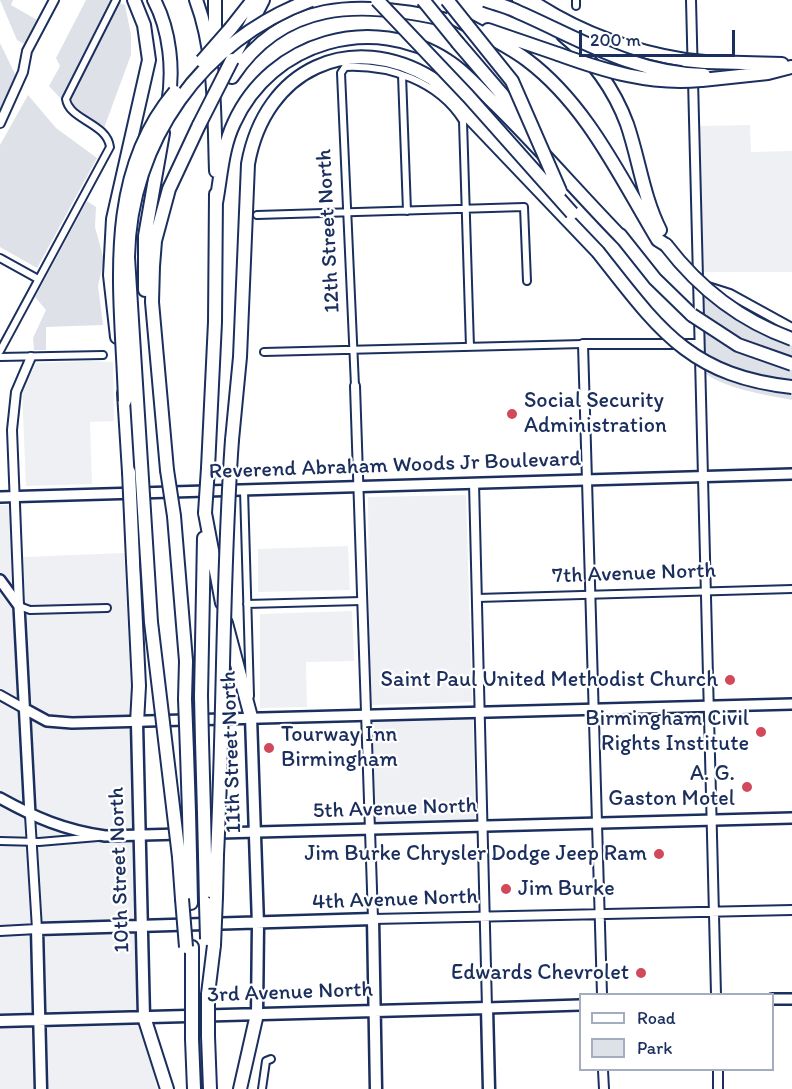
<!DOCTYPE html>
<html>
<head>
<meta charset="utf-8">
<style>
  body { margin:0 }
  #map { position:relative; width:792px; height:1089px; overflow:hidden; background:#fff; font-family:Itim,sans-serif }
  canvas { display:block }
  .legend { position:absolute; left:579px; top:993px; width:195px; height:78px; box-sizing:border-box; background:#fff; border:2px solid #a4acbf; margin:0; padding:8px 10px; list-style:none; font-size:18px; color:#1b2f5e }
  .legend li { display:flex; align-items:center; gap:12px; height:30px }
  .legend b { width:30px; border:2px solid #a4acbf }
  .scale { position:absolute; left:579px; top:30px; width:156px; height:27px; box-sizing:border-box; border:3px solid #1b2f5e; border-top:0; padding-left:8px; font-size:18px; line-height:21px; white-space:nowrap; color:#1b2f5e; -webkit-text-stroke:4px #fff; paint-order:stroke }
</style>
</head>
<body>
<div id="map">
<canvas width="792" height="1089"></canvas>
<ul class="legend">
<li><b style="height:8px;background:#fff"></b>Road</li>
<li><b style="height:16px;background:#dee1e7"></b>Park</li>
</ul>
<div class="scale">200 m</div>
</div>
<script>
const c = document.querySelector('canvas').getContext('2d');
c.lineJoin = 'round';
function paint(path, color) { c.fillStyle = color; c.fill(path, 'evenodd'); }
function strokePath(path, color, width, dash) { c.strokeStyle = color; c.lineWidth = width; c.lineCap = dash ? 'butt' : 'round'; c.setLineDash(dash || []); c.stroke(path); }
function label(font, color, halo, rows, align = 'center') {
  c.font = font + ' Itim,sans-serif'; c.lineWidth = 4.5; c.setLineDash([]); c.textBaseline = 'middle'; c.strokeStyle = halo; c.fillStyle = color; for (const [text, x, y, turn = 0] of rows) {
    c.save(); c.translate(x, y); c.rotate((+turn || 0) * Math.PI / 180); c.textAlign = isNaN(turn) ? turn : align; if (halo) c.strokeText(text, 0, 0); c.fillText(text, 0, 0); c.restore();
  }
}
const built = new Path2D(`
  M750,125l1,27 41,-1v121h-90l-3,-146z
  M90,361l23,1 1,59 -24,1 2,62 -66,2 -4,-95 14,-28z
  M466,495l6,207 -102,3 -2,-208z
  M22,504l1,53 101,-4 26,506 7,30h-157v-584z
  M348,546l2,44 -92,2v-43z
  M352,611l2,50 -48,1 1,45 -47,1v-94z
  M473,718l2,101 -100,4 -3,-102z`);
const green = new Path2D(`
  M0,0h13l-2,5 26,15 -13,24 -7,-4z
  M86,0h26l-51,99 -12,-13 11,-20 -4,-8z
  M120,3l5,2 6,30v20l-27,73 -30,-22 -5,-9z
  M0,43l17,35 -15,32 -2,-1z
  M28,95l28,33 41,30 -60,110 -37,-21v-102z
  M87,201l9,6 -1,20 9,33 -6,26 5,39 -57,2v23h-12l-1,-12 13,-28 -11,-13z
  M704,294l13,2 75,39v65c-25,-5 -67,-11 -87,-27z`);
const minor = new Path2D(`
  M576,6v-6
  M402,75l5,136
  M257,215l267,-8 3,74
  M0,258l38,21
  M0,351l110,-204c-3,-24 -41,-27 -44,-48l50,-99
  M264,352l319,-8
  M0,357l103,-2
  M355,386l-14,-313 4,-6c44,-2 93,14 118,54l7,226
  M244,490l6,206
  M477,598l315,-9
  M247,604l114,-3
  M19,606l11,4 77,-2
  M0,841l39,1 59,-5
  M262,1089l4,-28 5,-2`);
const tertiary = new Path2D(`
  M691,0l25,994
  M0,123l23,-51 4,-21 27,-51
  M708,287l22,7 62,34
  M355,386l18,533 419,-9
  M474,483l13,525
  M19,606l-7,-176 4,-38 15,-35
  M0,695l25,14
  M0,931l37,-2 -7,-114
  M602,994l-19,-650h116
  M603,1070l1,19
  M718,1070v19`);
const secondary = new Path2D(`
  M0,497l792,-23
  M0,580l19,26 11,209
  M25,709l22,12 25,2 720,-19
  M0,798c36,20 64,32 105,38l687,-18
  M772,999h20
  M487,1008l93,-3`);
const primary = new Path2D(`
  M251,717l7,208 -1,89
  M137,723l7,294
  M0,1021l487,-13 2,81
  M41,1089l-4,-160 336,-10 3,170`);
const motorway = new Path2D(`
  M154,0c16,30 20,70 14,104
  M196,0c20,53 18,115 20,171
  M215,0v52
  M519,0l30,24
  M533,2c47,31 97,49 152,58
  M452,17c25,14 52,26 75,43 60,45 93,117 131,180l8,5
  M231,28l22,-28
  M488,30l70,24
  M563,35c29,24 51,54 64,89 12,35 16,72 33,106
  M458,43l72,84
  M232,60l31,-60
  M705,62l77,2
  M232,77c51,-77 127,-77 211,-58
  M702,80l66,-7 23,-6
  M216,203c5,-27 6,-55 18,-80 37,-82 139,-111 214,-62 18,11 32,29 47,43 44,43 85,91 128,135
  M620,235l35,44 37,36
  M145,290v-54l18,-103
  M117,337l-7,-62 3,-56 36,-159 -5,-35 -10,-25
  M124,393l5,79
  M232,440l8,-83 8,-193c17,-95 103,-135 185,-85l165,173
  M208,468l7,-146 1,-128
  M167,470l-15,-168 1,-36 2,-25 14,-52 30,-64
  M205,513l17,90
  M174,516l12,145 -1,38
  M133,561l6,125 -2,37
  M226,623l25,94
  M201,696l3,-158
  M202,741l2,72
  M187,752l2,61
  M190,855l1,48
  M205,855l1,48
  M179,857l3,42
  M216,897l1,-42
  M208,994l6,-49
  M192,996v-49
  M144,1017l23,72
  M208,1036l2,53
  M192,1039l2,50
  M240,1089l17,-75`);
const motorwayBridge = new Path2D(`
  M377,0l91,96 104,117
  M423,0l35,43
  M447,0l65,81 48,110
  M485,0c11,4 21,6 31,11 64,28 116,62 188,64
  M558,54c47,17 92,31 143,26
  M685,60l20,2
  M202,61l29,-33
  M199,125l33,-65
  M666,245c33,43 75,76 126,94
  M598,252c60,76 91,124 194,135
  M692,315l46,30 54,19
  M125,401c-3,-105 -24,-222 50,-309
  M167,470l7,46
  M129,472l4,89
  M205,513l3,-45
  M201,696l1,45
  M185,699l2,53
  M189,813l1,42
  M204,813l1,42
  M217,855c7,-138 5,-277 15,-415
  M179,857l-28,-235 -23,-365c2,-116 74,-217 183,-257
  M182,899l4,48
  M206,903l1,36
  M214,945l2,-48
  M192,996v43
  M208,1036v-42`);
const markers = [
  [512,414,6,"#d1495b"],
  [730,680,6,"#d1495b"],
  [761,732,6,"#d1495b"],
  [269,748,6,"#d1495b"],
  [747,787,6,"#d1495b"],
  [659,854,6,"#d1495b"],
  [506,889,6,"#d1495b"],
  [641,973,6,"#d1495b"]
];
const streetNames = [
  ["12th Street North",329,231,-93],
  ["Reverend Abraham Woods Jr Boulevard",395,466,-2],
  ["7th Avenue North",634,574,-2],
  ["11th Street North",232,752,-92],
  ["5th Avenue North",395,809,-2],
  ["10th Street North",120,870,-92],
  ["4th Avenue North",395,900,-2],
  ["3rd Avenue North",290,993,-2]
];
const poiNames = [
  ["Social Security",524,401,"left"],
  ["Administration",524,426,"left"],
  ["Saint Paul United Methodist Church",718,680],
  ["Birmingham Civil",749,719],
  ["Rights Institute",749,744],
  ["Tourway Inn",281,735,"left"],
  ["Birmingham",281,760,"left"],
  ["A. G.",735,774],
  ["Gaston Motel",735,799],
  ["Jim Burke Chrysler Dodge Jeep Ram",647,854],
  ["Jim Burke",518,889,"left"],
  ["Edwards Chevrolet",629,973]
];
paint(built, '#eff0f4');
paint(green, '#dee1e7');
strokePath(minor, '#1b2f5e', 10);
strokePath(tertiary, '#1b2f5e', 12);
strokePath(secondary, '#1b2f5e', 14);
strokePath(primary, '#1b2f5e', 15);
strokePath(motorway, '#1b2f5e', 16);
strokePath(minor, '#fff', 6);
strokePath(tertiary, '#fff', 8);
strokePath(secondary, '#fff', 9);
strokePath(primary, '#fff', 10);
strokePath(motorway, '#fff', 12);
strokePath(motorwayBridge, '#1b2f5e', 16, []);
strokePath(motorwayBridge, '#fff', 12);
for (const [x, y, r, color] of markers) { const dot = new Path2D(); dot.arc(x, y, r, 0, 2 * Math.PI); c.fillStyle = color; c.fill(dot); strokePath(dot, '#fff', 2); }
label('22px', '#1b2f5e', '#fff', streetNames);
label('22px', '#1b2f5e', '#fff', poiNames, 'right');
</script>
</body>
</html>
